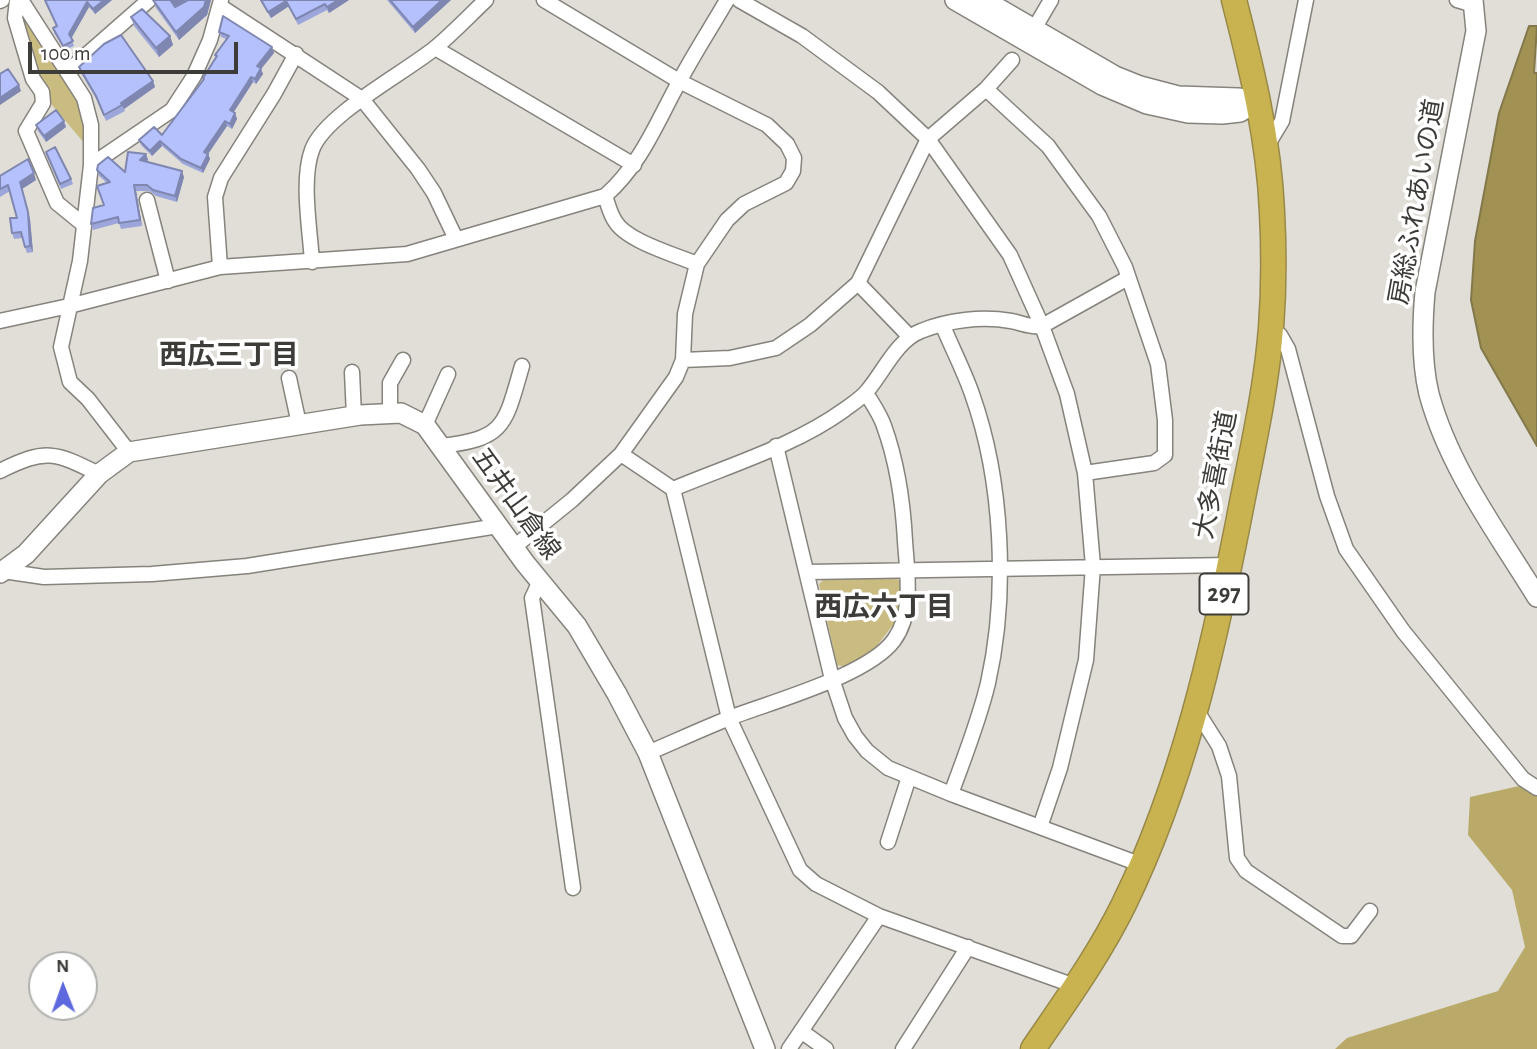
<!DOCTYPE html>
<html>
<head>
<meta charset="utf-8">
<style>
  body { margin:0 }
  #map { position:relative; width:1537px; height:1049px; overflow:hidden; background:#e0ded6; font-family:"Alegreya Sans",sans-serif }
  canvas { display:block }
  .north { position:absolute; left:28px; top:951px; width:70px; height:70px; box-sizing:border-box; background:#fff; border:2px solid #b1b1b0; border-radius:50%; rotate:359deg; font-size:19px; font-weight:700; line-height:28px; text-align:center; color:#3d3c39 }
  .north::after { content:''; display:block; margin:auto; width:24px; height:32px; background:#5d68df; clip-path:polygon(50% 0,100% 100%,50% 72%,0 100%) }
  .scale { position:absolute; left:28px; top:42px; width:210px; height:32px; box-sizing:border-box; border:4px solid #3d3c39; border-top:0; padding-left:9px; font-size:21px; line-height:24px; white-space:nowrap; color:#3d3c39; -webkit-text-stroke:5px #fff; paint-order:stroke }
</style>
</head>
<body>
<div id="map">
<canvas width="1537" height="1049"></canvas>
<div class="north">N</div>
<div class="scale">100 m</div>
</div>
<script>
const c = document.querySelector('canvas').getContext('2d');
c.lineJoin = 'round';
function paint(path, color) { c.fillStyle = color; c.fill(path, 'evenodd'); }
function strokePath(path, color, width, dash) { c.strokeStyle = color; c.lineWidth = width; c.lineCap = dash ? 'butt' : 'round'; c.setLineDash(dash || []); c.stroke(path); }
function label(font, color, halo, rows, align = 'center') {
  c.font = font + ' "Alegreya Sans","Noto Sans JP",sans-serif'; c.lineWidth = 7; c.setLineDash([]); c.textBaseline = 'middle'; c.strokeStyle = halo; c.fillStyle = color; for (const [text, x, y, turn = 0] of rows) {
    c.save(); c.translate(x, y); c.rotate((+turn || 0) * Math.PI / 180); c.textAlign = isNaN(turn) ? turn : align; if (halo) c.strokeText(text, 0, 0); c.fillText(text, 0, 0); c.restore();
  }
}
const green = new Path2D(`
  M24,16c23,36 64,84 61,128l-33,-39 -24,-50 -7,-38z
  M892,576l8,5 2,18 -9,26 -21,27 -25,15 -10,-2 -18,-81 4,-4z`);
const forest = new Path2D(`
  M1537,782v267h-202l12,-11 151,-47 27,-44 -13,-57 -44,-55 2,-38z`);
const water = new Path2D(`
  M1529,26h8l-3,47h3v373l-56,-98 -10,-48 4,-59 24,-128z`);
const street = new Path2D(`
  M17,0l-2,18 18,61 9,13 1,11 -17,28 31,72 27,22
  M21,0l63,98 7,27v40l-11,96 -19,86 9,35 18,17 41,53
  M739,0l63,36 76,56 50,47 82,116 32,71 25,68 18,79 8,93 -7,94 -26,108 -20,59
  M1457,0l17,5
  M0,1l2,-1
  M220,6l142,93 56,70 16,24 22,46
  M1034,29l17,-29
  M435,48l199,117
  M67,72l82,-72
  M986,89l62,57 51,70 26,51 33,97 7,56v35l-11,8 -69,10
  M1267,146l15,-25 24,-121
  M91,165l81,-55 22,-34 16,-36 11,-40
  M605,196c3,8 5,18 10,25 11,20 61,34 82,43
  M147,200l21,81
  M312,262c-2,-33 -11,-82 0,-112 12,-35 94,-78 123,-102 18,-15 34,-32 51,-48
  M220,267l-5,-70 6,-19 53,-84 22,-40
  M858,283l52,54
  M0,321l69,-15 151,-39 187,-13 198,-58c36,-32 51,-72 73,-112 15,-29 33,-56 49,-84
  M943,326c9,22 21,45 29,68 31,87 36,200 16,289 -9,38 -24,75 -37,111
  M1271,328l9,7 8,14 39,147 19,53 57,82 120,148 14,9
  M683,360l47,-2 46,-10 34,-23 48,-42 70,-144 58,-50 26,-29
  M352,372l2,44
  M289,378l10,46
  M390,413v-30l13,-23
  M425,425l23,-51
  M441,446c65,-7 64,-22 81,-80
  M776,446l56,233 13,39 10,18 12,15 21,17 63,26 191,71
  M621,454l52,35 56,229 71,152 16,14 63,32 196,70
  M0,471c46,-23 55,-19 99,3
  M673,489c57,-24 121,-43 171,-79 8,-6 18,-12 24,-20 16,-19 29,-50 53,-59 27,-11 61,-15 90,-10 11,2 20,7 31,5l86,-48
  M514,547l58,-47 49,-46 55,-77 7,-17 2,-46 12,-50 30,-44 17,-16 42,-21 7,-12 1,-13 -7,-14 -20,-19 -88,-44 -135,-81
  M3,571l41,6 108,-3 95,-8 251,-40
  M808,572l422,-7
  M540,581l-8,17 41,290
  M1195,708l24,38 10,30 8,82 9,13 96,65h9l19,-25
  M648,753c28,-12 56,-25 84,-36 42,-16 137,-42 162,-77 20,-27 13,-68 11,-99 -2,-39 -8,-79 -21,-115 -4,-12 -12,-23 -18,-33
  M888,842l21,-65
  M801,1031l25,18
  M789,1049l90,-133
  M903,1049l65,-102`);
const secondary = new Path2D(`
  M955,0l147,85 45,19 41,9 34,1 18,-2 18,-11
  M984,0l131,76 25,10 38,10 60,2 20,3
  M1473,0l3,31 -51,261c-3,34 -4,69 4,102 20,74 68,138 108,203
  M0,573l26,-19 73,-80 30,-22 231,-37 41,-2 24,12 100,138 52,63 40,68 31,59 117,296`);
const highway = new Path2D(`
  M1033,1049c32,-47 66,-94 91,-145 59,-121 89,-254 115,-386 12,-63 27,-126 32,-190 3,-39 3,-78 1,-116 -3,-72 -20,-142 -38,-212`);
const wall = new Path2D(`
  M44,0h68l-17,14 -6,-7 -18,31 3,8 -9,4 -11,-17 -1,-5 4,-2z
  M153,0h33l-5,4 30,-4 -4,15 -28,25 -23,-32z
  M260,0h89l-20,13 -2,-3 -29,15 -9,-19 -18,12z
  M387,0h64l-36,33z
  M131,17l39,19 3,9 -14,12 -25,-31z
  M219,32l53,15 2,6 -13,16 2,5 -7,10 -3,-2 -19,30 1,1 2,6 -5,10 -5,-3 -19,28 2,5 -7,14 -20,-9 -21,-18 -10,10 -11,-11 -2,-5 23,-5 42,-55 -1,-2 13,-20 -1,-3 11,-16 -5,-2z
  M79,67l74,14 2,6 -31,22 1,2 -19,10 -8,-19 -17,-29z
  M36,125l30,2 -20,15 -8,-11z
  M46,152l25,27 2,5 -12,5z
  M146,154l2,6 -2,2 38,15 -7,25 -21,-6 -7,-5h-13l6,35 -21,3 -2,-6 -26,7 -2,-6 13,-19 3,-22 -8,-7 -2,-6 28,2z
  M0,176l36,4 -14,9 8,30 3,33 -6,1 -5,-15 -8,1 -2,-6 5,-15 -7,-27 -10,6z`);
const shadedWall = new Path2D(`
  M104,0h8l-17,14 -2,-5z
  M173,0h13l-12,9 -3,-8z
  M206,0h5l-4,15 -28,25 -3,-8z
  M338,0h11l-20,13 -2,-6z
  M442,0h9l-36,33 -2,-6z
  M286,1l3,5 -18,12 -3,-6z
  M87,2l2,5 -18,32 -2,-5z
  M170,36l3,9 -14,12 -3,-9z
  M272,47l2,6 -13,16 2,5 -7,10 -1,-5 2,-13z
  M251,77l2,5 -22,34 -1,-6z
  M153,81l2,6 -31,22 -3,-6z
  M19,85l2,6 -21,14v-7z
  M235,113l2,6 -5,10 -2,-5z
  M64,121l2,6 -20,15 -2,-6z
  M225,121l2,5 -19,28 2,5 -7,14 -2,-5 3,-16z
  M160,141l2,5 -10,10 -2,-5z
  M146,154l2,6 -6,6 -2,-6z
  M182,171l2,6 -7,25 -2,-6z
  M34,173l2,7 -14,9 8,30 3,33 -3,-6 -10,-64z
  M134,185l2,6 6,35 -2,-6z`);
const building = new Path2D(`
  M45,0h59l-11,9 -6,-7 -18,32 4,7 -10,5 -10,-18 4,-2z
  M153,0h20l-2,1 4,6 13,-7h18l-2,7 -28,25z
  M261,0h77l-11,7 -2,-3 -29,15 -10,-18 -18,11z
  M390,0h52l-29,27z
  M142,9l28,27 -14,12 -25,-31z
  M223,16l49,31 -15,19 4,2 -6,11 -4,-2 -21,33 5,3 -5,11 -5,-3 -21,31 4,2 -7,14 -20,-9 -21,-18 -10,10 -11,-11 15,-13 8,8 42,-56 -1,-1 14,-22 -2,-1 14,-19 -10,-4z
  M121,35l32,46 -32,22 1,2 -18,10 -8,-19 -17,-29 25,-23z
  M8,69l11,16 -19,13v-24z
  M56,110l8,11 -20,15 -8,-11z
  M55,147l16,32 -11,5 -14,-32z
  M128,152l18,2 -6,6 42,11 -7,25 -22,-6 -6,-5h-13l6,35 -21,3 -1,-6 -27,7 2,-16 11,-3 -7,-19 13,-4 -13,-12 1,-5 10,-8 17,15z
  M28,159l6,14 -14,9 8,30 2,34 -5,1 -4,-15 -9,1 -2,-15h7l-9,-33 -8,4v-13z`);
const shields = [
  [1224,594,49]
];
const shieldNames = [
  ["297",1224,594]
];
const streetNames = [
  ["房総ふれあいの道",1417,202,-80],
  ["大多喜街道",1216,475,-79],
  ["五井山倉線",516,504,54]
];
const neighbourhoodNames = [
  ["西広三丁目",229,356],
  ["西広六丁目",884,608]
];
paint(green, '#cabc80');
paint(forest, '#b9aa6a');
paint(water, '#a19253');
strokePath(water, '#83784b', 2);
strokePath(street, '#85837c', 17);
strokePath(secondary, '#85837c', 22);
strokePath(highway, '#988948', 27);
strokePath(street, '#fff', 14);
strokePath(secondary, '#fff', 19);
strokePath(highway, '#c9b350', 24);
paint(wall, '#9ca6da');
paint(shadedWall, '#7f87b1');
paint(building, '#b5c1fd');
strokePath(building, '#7f87b1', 2);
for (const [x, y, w] of shields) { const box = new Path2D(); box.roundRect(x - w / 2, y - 20.5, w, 41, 5); c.fillStyle = '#fff'; c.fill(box); strokePath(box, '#3d3c39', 2); }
label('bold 24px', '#3d3c39', null, shieldNames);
label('26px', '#3d3c39', '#fff', streetNames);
label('bold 28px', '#3d3c39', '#fff', neighbourhoodNames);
</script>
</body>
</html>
